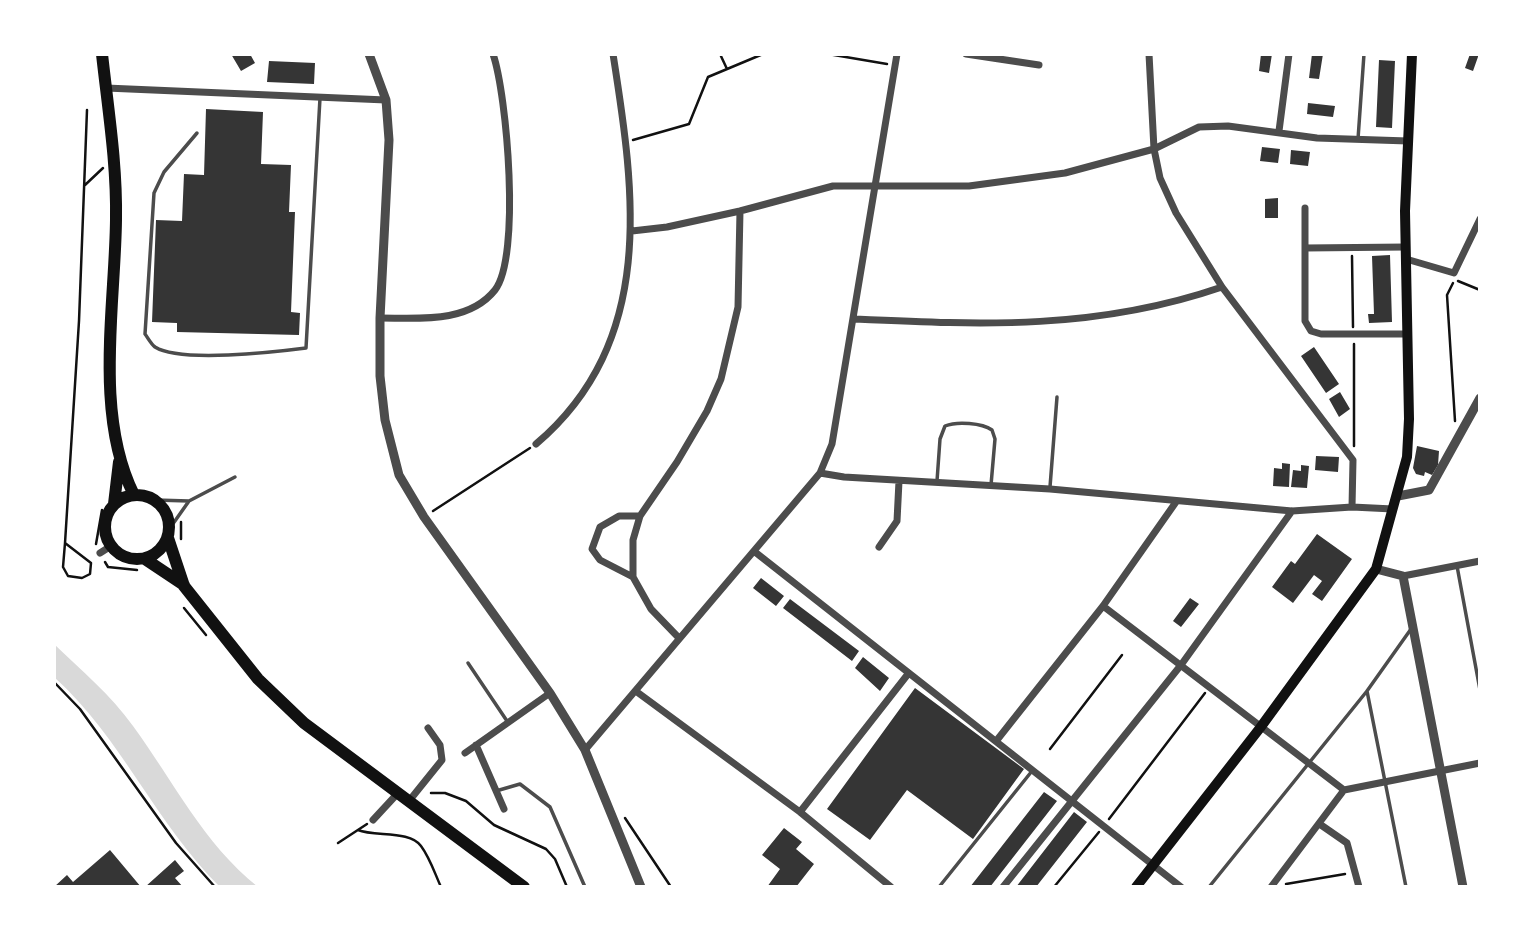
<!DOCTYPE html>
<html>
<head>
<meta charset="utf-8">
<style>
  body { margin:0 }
  #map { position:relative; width:1534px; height:941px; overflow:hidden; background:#fff; font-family:"Source Serif 4",serif }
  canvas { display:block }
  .frame { position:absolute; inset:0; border:56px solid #fff; pointer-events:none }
</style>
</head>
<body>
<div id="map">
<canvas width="1534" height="941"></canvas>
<div class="frame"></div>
</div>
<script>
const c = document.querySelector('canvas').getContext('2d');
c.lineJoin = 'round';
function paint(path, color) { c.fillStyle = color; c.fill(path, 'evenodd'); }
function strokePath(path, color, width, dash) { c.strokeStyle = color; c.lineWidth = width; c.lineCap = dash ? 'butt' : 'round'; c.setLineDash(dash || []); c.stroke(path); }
const water = new Path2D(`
  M54,644c27,26 57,51 79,82 41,56 70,117 125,161h-38c-64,-63 -99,-150 -166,-210z`);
const building = new Path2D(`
  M231,54h19l5,9 -14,8z
  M1261,54h11l-3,19 -10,-2z
  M1312,54h11l-4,25 -10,-1z
  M1470,54h9l-6,17 -8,-3z
  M1379,60l16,1 -3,67 -16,-1z
  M269,61l46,2 -1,21 -47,-2z
  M1308,103l27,3 -2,11 -26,-3z
  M206,109l57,3 -2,52 30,1 -2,47h6l-4,100 9,1 -1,22 -122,-3v-9l-25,-1 4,-102 26,1 2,-47 20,1z
  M1262,147l18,2 -2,14 -18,-2z
  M1291,150l19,2 -2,14 -18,-2z
  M1278,198v20h-13v-19z
  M1390,255l2,67 -23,1 -1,-9h6l-2,-58z
  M1314,347l25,37 -13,9 -25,-37z
  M1340,392l10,17 -11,8 -10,-18z
  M1417,446l22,5 -1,14 -6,10 -7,-3 -1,4 -8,-2 -3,-6z
  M1316,456l23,1 -1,15 -23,-2z
  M1282,463l8,1 -1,23 -16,-1 1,-18 8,1z
  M1301,465l8,1 -2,22 -16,-1 2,-17 8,1z
  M1317,534l35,25 -30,42 -10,-7 10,-13 -8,-6 -21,28 -21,-16 19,-26 4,3z
  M761,578l23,18 -8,10 -23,-18z
  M1190,598l9,6 -18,23 -8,-6z
  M790,599l69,52 -7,10 -69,-53z
  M863,657l26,21 -9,13 -25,-23z
  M915,688l109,81 -51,70 -66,-49 -37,50 -43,-31z
  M1044,792l13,9 -67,86h-20z
  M1074,812l13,10 -51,65h-20z
  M784,828l18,14 -6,7 18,15 -18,23h-29l13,-18 -18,-14z
  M110,850l31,37h-87l13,-12 6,7z
  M175,860l9,11 -9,7 8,9h-38z`);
const path = new Path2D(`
  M720,54l7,15
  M828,54l59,10
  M633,140l56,-16 19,-47 55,-23
  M85,185l18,-17
  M1352,256l1,71
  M1458,281l22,9
  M1453,283l-6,12 8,126
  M1354,446v-102
  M433,511l97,-63
  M181,539v-17
  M65,543l-2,24 5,9 14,2 8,-4 1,-11 -26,-20 14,-222 8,-211
  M96,544l6,-34
  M105,562l3,5 29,3
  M184,608l22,27
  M54,682l26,27 96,134 39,44
  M1050,749l72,-94
  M431,793h14l21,8 28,24 52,24 9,10 12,28
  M625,818l46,69
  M1109,819l96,-126
  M358,830c17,7 52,0 63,16 9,12 14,28 20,41
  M338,843l29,-19
  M1286,884l59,-10
  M1054,887l45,-55`);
const service = new Path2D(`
  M197,133l-33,39 -10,21 -9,141c3,4 6,10 10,13 25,16 120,5 151,1l14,-250
  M1358,139l6,-85
  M937,481l3,-42 5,-13c12,-5 37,-3 47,4l3,9 -4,46
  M1050,487l7,-90
  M155,500l34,1
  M170,528l19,-27 46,-24
  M1457,566l23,124
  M468,663l39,58
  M1367,691l39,196
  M496,791l24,-7 30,23 35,80
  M939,887l93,-116
  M1209,887l158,-196 44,-62`);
const minor = new Path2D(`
  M966,54l73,11
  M1149,54l5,95 6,29 16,35 46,74 131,173 -1,47
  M106,88l280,12
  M1279,131l10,-77
  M1305,208v113l6,10 10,3h87
  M632,231l35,-4 73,-16 93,-25h136l96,-13 89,-24 45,-22 29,-1 89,12 91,3
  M1305,248l101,-1
  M1406,259l48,14 26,-54
  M380,318c37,0 88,6 115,-28 26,-33 12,-195 -2,-236
  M855,319c129,6 242,11 367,-32
  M536,444c121,-103 99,-251 77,-390
  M820,473l24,4 206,12 242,22 60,-4 41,2
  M879,547l18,-26 2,-40
  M755,552l426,335
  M100,553l11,-7
  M1403,576l77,-15
  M633,577l-33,-17 -8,-11 8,-22 19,-11h21
  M1103,606l241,184
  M678,637l-27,-28 -18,-32v-37l7,-24 37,-54 30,-51 14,-32 17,-72 2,-96
  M637,692l163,120 91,75
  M997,740l106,-134 73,-104
  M476,745l28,64
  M585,750l235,-277 12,-29 65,-390
  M465,753l85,-60
  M409,801l33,-41 -2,-15 -12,-17
  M800,812l108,-138
  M373,820l25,-27
  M1321,825l26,18 12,44
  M1003,887l178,-222 111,-154
  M1271,887l73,-97 136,-27`);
const tertiary = new Path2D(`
  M369,54l17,46 3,40 -9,178v58l5,44 14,55 25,42 126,176 35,57 56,137
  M1398,496l31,-6 51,-92
  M1376,569l27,7 60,311`);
const primary = new Path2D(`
  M1136,887l124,-159 116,-159 31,-112 2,-38 -4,-208 7,-157`);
const trunk = new Path2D(`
  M102,54c6,55 15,110 14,166 -1,86 -22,195 18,275
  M105 527a32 32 0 1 1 64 0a32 32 0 1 1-64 0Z
  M114,504l5,-42
  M168,538l16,48 74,93 46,44 220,164
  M145,559l39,26`);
paint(water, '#d9d9d9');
paint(building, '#353535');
strokePath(path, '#111', 2.5);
strokePath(service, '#4c4c4c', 3.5);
strokePath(minor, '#4c4c4c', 7);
strokePath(tertiary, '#4c4c4c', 9);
strokePath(primary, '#111', 10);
strokePath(trunk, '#111', 12);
</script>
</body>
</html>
